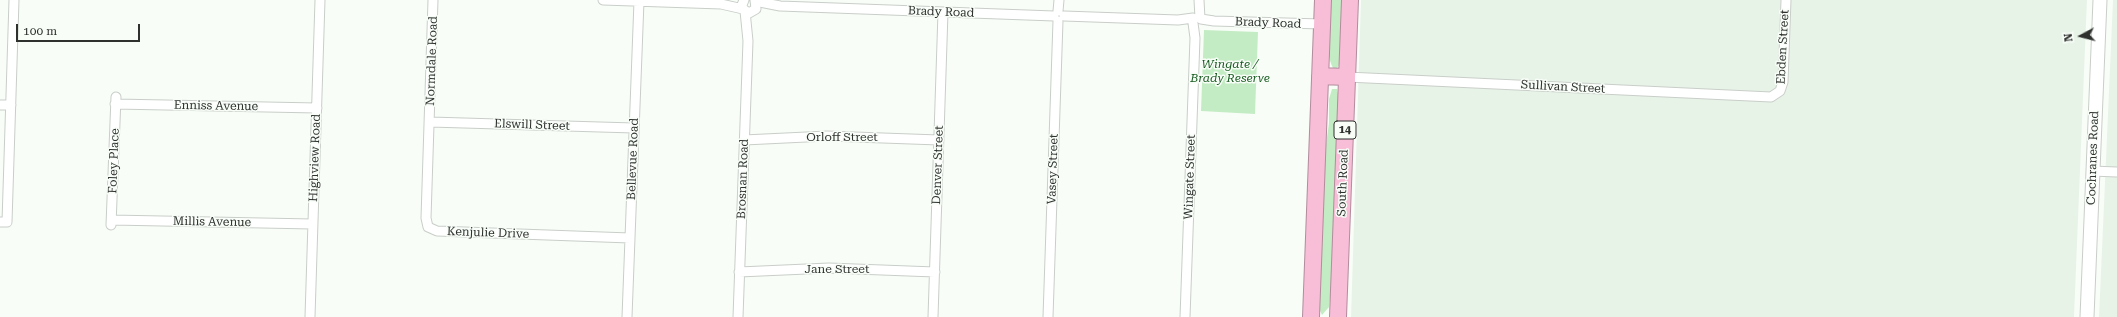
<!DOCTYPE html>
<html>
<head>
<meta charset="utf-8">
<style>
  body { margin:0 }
  #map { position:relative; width:2117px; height:317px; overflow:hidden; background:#f8fdf8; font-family:"Roboto Serif",serif }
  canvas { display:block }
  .north { position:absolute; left:2061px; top:16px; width:40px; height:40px; -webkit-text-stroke:3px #f8fdf8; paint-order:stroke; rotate:263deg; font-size:11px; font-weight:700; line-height:16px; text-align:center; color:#2f312f }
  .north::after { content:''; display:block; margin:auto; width:14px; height:18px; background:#2f312f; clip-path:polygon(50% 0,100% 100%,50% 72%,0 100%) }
  .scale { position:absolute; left:16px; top:24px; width:124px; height:18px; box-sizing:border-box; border:2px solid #2f312f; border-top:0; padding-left:5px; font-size:12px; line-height:14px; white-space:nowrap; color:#2f312f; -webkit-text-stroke:3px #f8fdf8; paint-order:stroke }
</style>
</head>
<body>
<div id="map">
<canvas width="2117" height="317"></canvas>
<div class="north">N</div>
<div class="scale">100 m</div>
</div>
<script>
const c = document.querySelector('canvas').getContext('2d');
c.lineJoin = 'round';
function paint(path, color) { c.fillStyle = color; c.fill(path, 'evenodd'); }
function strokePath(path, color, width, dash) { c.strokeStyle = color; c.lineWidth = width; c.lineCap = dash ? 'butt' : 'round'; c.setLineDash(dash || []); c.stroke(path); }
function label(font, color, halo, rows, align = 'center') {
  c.font = font + ' "Roboto Serif",serif'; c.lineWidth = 3; c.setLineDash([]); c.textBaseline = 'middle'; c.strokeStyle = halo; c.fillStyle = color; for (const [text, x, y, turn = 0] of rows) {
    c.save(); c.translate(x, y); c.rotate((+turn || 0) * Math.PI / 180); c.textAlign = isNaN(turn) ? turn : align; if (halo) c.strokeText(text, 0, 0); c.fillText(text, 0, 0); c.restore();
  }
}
const built = new Path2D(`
  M1361,0h726l-13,317h-723z
  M2113,0h4v317h-18z`);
const green = new Path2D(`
  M1332,0h11l-3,64 -3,4h-4c-10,-20 -4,-47 -1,-68z
  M1204,30l54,2 -3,82 -54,-3z
  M1332,89h5l2,10 -4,153 -6,55 -7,8 -4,-9 4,-134 7,-49v-24z`);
const street = new Path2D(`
  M433,0l-7,218 2,9 9,4 193,7
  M603,0l118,4 22,5
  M744,0l-2,5 1,4 6,4 7,-4 -1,-9
  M1199,0l1,18
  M755,1l25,5 274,10
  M1058,11l1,-11
  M1064,16l114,4 15,-2
  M1201,19l13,2 108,3
  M1347,77l424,20 9,-6 3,-9 3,-82
  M115,104l202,4
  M0,105h11
  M430,122l204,6
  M744,140l83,-4 112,4
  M2092,171l25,1
  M112,220l200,4
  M0,222h7l7,-222
  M111,225l5,-128
  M739,272l90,-4 106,4
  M310,317l10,-317
  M627,317l12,-316
  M738,317l10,-276 -3,-30
  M933,317l10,-305
  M1048,317l10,-296
  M1185,317l10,-279 -2,-15`);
const secondary = new Path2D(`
  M2087,317l13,-317`);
const highway = new Path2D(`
  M1320,76l27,1
  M1311,317l12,-317
  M1338,317l12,-317`);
const shields = [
  [1345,130,22]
];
const shieldNames = [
  ["14",1345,130]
];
const streetNames = [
  ["Brady Road",941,12,2],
  ["Brady Road",1268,23,2],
  ["Ebden Street",1783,47,-87],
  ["Normdale Road",432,61,-88],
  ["Sullivan Street",1563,87,3],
  ["Enniss Avenue",216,106,1],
  ["Elswill Street",532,125,2],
  ["Orloff Street",842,137],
  ["Highview Road",315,158,-88],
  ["Cochranes Road",2093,158,-88],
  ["Bellevue Road",633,159,-88],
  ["Foley Place",114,161,-88],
  ["Denver Street",938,165,-88],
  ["Vasey Street",1053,169,-88],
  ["Wingate Street",1190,177,-88],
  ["Brosnan Road",743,179,-88],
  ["South Road",1343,183,-88],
  ["Millis Avenue",212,222,1],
  ["Kenjulie Drive",488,233,2],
  ["Jane Street",837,269]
];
const parkNames = [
  ["Wingate /",1230,64],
  ["Brady Reserve",1230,78]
];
paint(built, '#e8f3e8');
paint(green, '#c4ecc4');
strokePath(street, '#c9cec9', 11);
strokePath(secondary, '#c9cec9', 15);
strokePath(highway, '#b28c9c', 18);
strokePath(street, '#fff', 9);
strokePath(secondary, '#fff', 13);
strokePath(highway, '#f8bdd7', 16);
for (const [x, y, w] of shields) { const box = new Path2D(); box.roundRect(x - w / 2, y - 9, w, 18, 3); c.fillStyle = '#f8fdf8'; c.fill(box); strokePath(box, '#2f312f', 1); }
label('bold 11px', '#2f312f', null, shieldNames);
label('12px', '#2f312f', '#f8fdf8', streetNames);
label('italic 12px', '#195c22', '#f8fdf8', parkNames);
</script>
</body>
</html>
